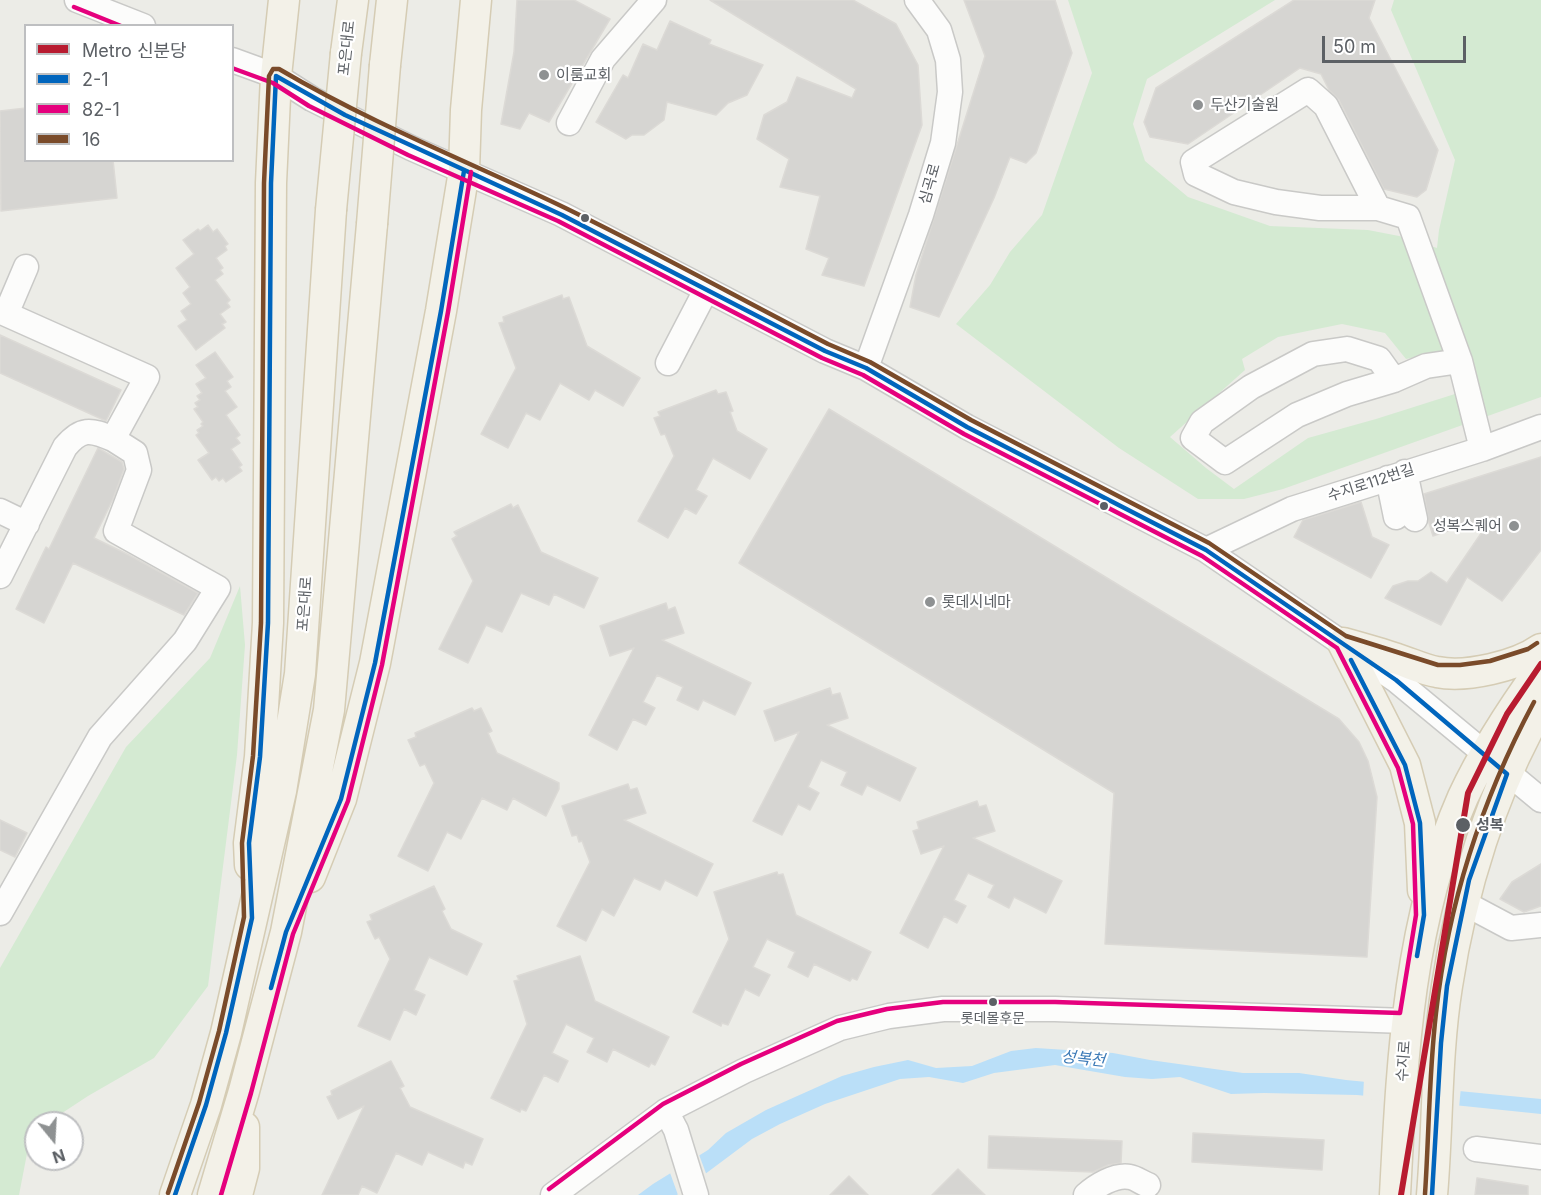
<!DOCTYPE html>
<html>
<head>
<meta charset="utf-8">
<style>
  body { margin:0 }
  #map { position:relative; width:1541px; height:1195px; overflow:hidden; background:#ecece7; font-family:Inter,"Noto Sans KR",sans-serif }
  canvas { display:block }
  .legend { position:absolute; left:24px; top:24px; width:210px; height:138px; box-sizing:border-box; background:#fff; border:2px solid #bebfc1; margin:0; padding:8px 10px; list-style:none; font-size:18px; color:#5c6065 }
  .legend li { display:flex; align-items:center; gap:12px; height:30px }
  .legend b { width:30px; border:2px solid #bebfc1 }
  .north { position:absolute; left:24px; top:1111px; width:60px; height:60px; box-sizing:border-box; background:#fff; border:2px solid #bebfc1; border-radius:50%; rotate:162deg; font-size:16px; font-weight:700; line-height:24px; text-align:center; color:#5c6065 }
  .north::after { content:''; display:block; margin:auto; width:21px; height:27px; background:#8e9192; clip-path:polygon(50% 0,100% 100%,50% 72%,0 100%) }
  .scale { position:absolute; left:1322px; top:36px; width:144px; height:27px; box-sizing:border-box; border:3px solid #5c6065; border-top:0; padding-left:8px; font-size:18px; line-height:21px; white-space:nowrap; color:#5c6065; -webkit-text-stroke:4px #fff; paint-order:stroke }
</style>
</head>
<body>
<div id="map">
<canvas width="1541" height="1195"></canvas>
<ul class="legend">
<li><b style="height:8px;background:#b81b30"></b>Metro 신분당</li>
<li><b style="height:8px;background:#0065bd"></b>2-1</li>
<li><b style="height:8px;background:#e5007d"></b>82-1</li>
<li><b style="height:8px;background:#7a4b2a"></b>16</li>
</ul>
<div class="north">N</div>
<div class="scale">50 m</div>
</div>
<script>
const c = document.querySelector('canvas').getContext('2d');
c.lineJoin = 'round';
function paint(path, color) { c.fillStyle = color; c.fill(path, 'evenodd'); }
function strokePath(path, color, width, dash) { c.strokeStyle = color; c.lineWidth = width; c.lineCap = dash ? 'butt' : 'round'; c.setLineDash(dash || []); c.stroke(path); }
function label(font, color, halo, rows, align = 'center') {
  c.font = font + ' Inter,"Noto Sans KR",sans-serif'; c.lineWidth = 4.5; c.setLineDash([]); c.textBaseline = 'middle'; c.strokeStyle = halo; c.fillStyle = color; for (const [text, x, y, turn = 0] of rows) {
    c.save(); c.translate(x, y); c.rotate((+turn || 0) * Math.PI / 180); c.textAlign = isNaN(turn) ? turn : align; if (halo) c.strokeText(text, 0, 0); c.fillText(text, 0, 0); c.restore();
  }
}
const green = new Path2D(`
  M1068,0h207l-128,79 -14,45 12,37 43,36 82,29 98,4 31,6 38,12 2,-18 16,-70 -64,-150 3,-10h147v397l-258,92 -39,10h-46l-79,-51 -163,-124 34,-39 20,-33 32,-37 50,-142zM1342,324l43,9 21,26 41,-8 11,42 -82,26 -68,19 -74,51 -28,-21 -36,-31 75,-67 -3,-11 36,-22z
  M240,586l5,59 -8,110 -29,231 -54,72 -66,38 -41,27h-11v7l-5,3 -12,62h-19v-227l126,-221 84,-89z`);
const water = new Path2D(`
  M1036,1048l77,5 37,7 93,13h56l47,7 195,19v15l-184,-19 -93,-2 -33,1 -51,-17 -28,2 -27,-2 -70,-12 -61,8 -31,10 -34,-6 -29,2 -75,25 -45,20 -28,15 -75,56h-39l15,-11 55,-34 18,-17 40,-23 76,-34 32,-9 34,-7 28,8 36,-2 39,-15z`);
const pier = new Path2D(`
  M1364,1078l97,9 -2,21 -96,-9z
  M698,1152l9,24 -25,19h-4l-9,-25z`);
const building = new Path2D(`
  M517,0h57l36,19 -61,103 -20,-9 -9,16 -19,-5 13,-72z
  M710,0h143l43,24 22,41 4,60 -58,161 -42,-11 7,-17 -23,-9 14,-53 -40,-9 9,-28 -32,-20 7,-24 23,-13 10,-25 55,21 4,-9z
  M964,0h91l17,53 -36,100 -10,10 -16,-6 -16,41 -55,119 -29,-10 6,-32 69,-219z
  M1294,0h81l-6,18 69,132 -12,40 -9,7 -33,-8 -45,-89 -10,-10 -8,-16 -21,-6 -112,76 -38,-7 -6,-15 12,-34z
  M670,21l41,19 -2,4 54,21 -16,30 -19,8 -12,12 -49,-13 -3,18 -20,15h-12l-6,4 -30,-17 27,-47 5,3 15,-34 14,6z
  M26,108v52h87l4,38 -116,13 -1,-100z
  M208,225l5,7 4,-3 11,15 -3,2 2,4 -11,8 7,10 -3,2 3,4 -8,6 15,20 -3,3 3,4 -10,7 6,8 -4,2 3,4 -29,22 -18,-24 9,-6 -6,-9 10,-7 -8,-11 7,-6 -14,-19 18,-14 -11,-14 15,-11 2,2z
  M562,295l1,4 6,-2 18,49 53,32 -17,28 -28,-16 -6,10 -29,-17 -20,37 -14,-7 -18,35 -27,-14 35,-66 -17,-45 5,-1 -1,-5z
  M0,335l121,55 -15,31 -106,-48z
  M215,352l18,25 -6,4 4,6 -6,4 12,16 -11,8 14,20 -4,3 4,5 -9,6 11,16 -3,2 3,4 -16,11 -3,-4 -4,3 -3,-4 -4,3 -14,-20 11,-7 -13,-18 3,-2 -2,-3 6,-4 -2,-2 2,-2 -9,-13 4,-2 -3,-4 5,-3 -3,-4 5,-3 -6,-9 10,-6 -10,-13z
  M716,390l2,4 8,-2 7,19 -3,1 7,19 30,18 -17,30 -37,-21 -17,32 11,6 -11,18 -11,-6 -17,30 -30,-17 36,-65 -9,-22 -4,1 -7,-17 6,-2 -2,-4z
  M829,409l510,310 20,23 9,19 9,36 -10,160 -262,-13 9,-151 -375,-230z
  M98,448l24,14 2,7 -11,30 -19,39 35,17 69,38 -14,22 -111,-52 -29,60 -28,-14 30,-62 3,2z
  M1541,457v93l-39,51 -35,-24 -26,48 -56,-27 8,-12 15,-5h10l13,-9 16,11 46,-67 -60,20 -4,-13 -5,-29z
  M1361,502l11,35 17,8 -18,33 -77,-41 9,-17z
  M511,504l2,4 5,-3 23,47 57,26 -14,30 -30,-14 -5,11 -28,-12 -19,39 -16,-7 -18,38 -29,-14 34,-68 -21,-42 5,-3 -3,-4z
  M666,603l2,7 7,-3 9,26 -22,7 89,43 -16,32 -32,-15 -5,10 -21,-10 6,-13 -26,-12 -14,27 12,6 -9,17 -13,-6 -16,31 -28,-15 45,-87 -24,8 -10,-30z
  M830,688l2,7 8,-2 8,25 -21,7 89,43 -16,33 -33,-16 -5,10 -21,-10 6,-13 -26,-12 -13,27 11,6 -9,17 -12,-6 -16,31 -29,-14 46,-89 -24,9 -11,-30z
  M472,708l2,3 7,-3 11,23 -4,2 9,20 62,30v6l-13,27 -33,-18 -6,12 -25,-12 -21,41 -14,-7 -19,39 -30,-15 36,-73 -9,-19 -5,2 -12,-26 8,-3 -1,-4z
  M628,784l2,6 7,-2 9,25 -22,7 89,44 -16,32 -32,-16 -5,10 -26,-12 -20,38 -12,-7 -16,32 -29,-15 33,-64 -8,-21 -3,1 -2,-7 -5,1 -10,-30z
  M977,801l2,6 7,-2 9,26 -22,7 89,43 -16,32 -32,-16 -5,11 -21,-11 6,-12 -26,-12 -14,27 12,6 -9,17 -13,-7 -16,32 -28,-15 44,-87 -23,8 -8,-23 6,-2 -2,-7z
  M0,820l27,13 -12,24 -15,-7z
  M1541,864v42l-17,6 -24,-13 12,-17z
  M777,872l1,3 5,-1 13,41 75,37 -14,28 -5,-2 -2,3 -36,-17 -6,13 -20,-10 7,-15 -28,-13 -14,28 17,8 -11,21 -14,-7 -17,36 -6,-2 -1,3 -28,-14 36,-73 -15,-47z
  M434,886l11,23 -3,2 9,18 31,15 -15,31 -38,-18 -15,33 11,5 -9,20 -12,-6 -14,31 -32,-14 32,-67 -11,-22 -4,2 -8,-17 5,-2 -2,-5z
  M580,956l15,45 74,36 -14,28 -4,-2 -2,4 -36,-18 -6,13 -20,-10 7,-14 -28,-14 -14,29 16,8 -10,21 -14,-7 -18,36 -5,-2 -1,3 -29,-14 36,-74 -13,-43 5,-1 -2,-4z
  M391,1061l13,25 -4,2 10,19 73,32 -11,26 -7,-3 -2,6 -35,-16 -6,13 -26,-12 -19,40 -15,-7 -4,9h-36l42,-89 -26,13 -11,-22 5,-2 -1,-4z
  M1193,1133l131,7 -2,30 -130,-8z
  M989,1136l133,5 -1,22 -13,2 -15,7 -105,-4z
  M958,1169l27,26h-53z
  M849,1176l19,19h-38z
  M1477,1178l51,8v9h-53z`);
const minor = new Path2D(`
  M77,0l66,26
  M232,60l44,16 36,23 99,49 150,66 264,137 41,17 101,59 239,123 190,130 145,120
  M569,123l34,-64 51,-59
  M1378,208l-52,-102 -18,-16 -115,72 3,12 38,18 42,10 44,6h58l30,9 52,144 22,88
  M668,363l38,-73
  M866,368l55,-153 22,-72 7,-51 -2,-32 -9,-30 -22,-30
  M1394,380l-15,-21 -32,-10 -34,5 -62,33 -49,35 -9,16 32,24 72,-47 50,-21 47,-14 32,-14 34,-5
  M1405,472l10,47
  M1388,478l8,39
  M0,511l27,13
  M1206,550l86,-41 190,-60 59,-22
  M0,576l65,-129c16,-19 25,-18 48,-8l34,-62 -141,-63 20,-47
  M1464,903l47,25 30,-3
  M0,913l100,-176 85,-96 33,-53 -102,-57 23,-61 -4,-17 -22,-14
  M666,1111l10,19 20,65
  M1476,1149l65,8
  M553,1195l113,-84 78,-40 96,-43 49,-12 54,-7h112l351,12
  M1086,1195c10,-9 29,-21 44,-18 6,1 12,6 18,8`);
const major = new Path2D(`
  M346,53l7,-53
  M385,65l7,-65
  M1343,643l62,122 15,58 3,67
  M1343,643c18,5 36,10 54,16 13,4 27,11 40,13 29,6 80,-6 104,-23
  M250,865l-1,-22 11,-86 8,-134 3,-440 5,-107 8,-76
  M310,877l31,-78 34,-136 66,-352 23,-140 2,-61 10,-110
  M175,1195l31,-90 20,-72 55,-242 19,-117 31,-464
  M213,1195l31,-104 42,-159 43,-222 43,-486
  M237,1195l7,-27v-41
  M1395,1195c7,-134 13,-273 68,-398 21,-45 49,-88 78,-128
  M1432,1195c6,-69 4,-140 15,-209 14,-94 46,-198 94,-280`);
const majorBridge = new Path2D(`
  M331,210l15,-157
  M372,224l13,-159`);
const bus1 = new Path2D(`
  M1351,660l54,105 15,58 4,92 -7,41
  M271,988l15,-56 55,-133 34,-136 66,-352 23,-140
  M175,1195l31,-90 20,-72 26,-115 -3,-75 11,-86 8,-134 3,-440 5,-107 69,39 217,100 263,136 41,17 101,59 239,123 190,130 111,94 -38,106 -22,106 -6,57 -9,152`);
const bus2 = new Path2D(`
  M74,7l47,19
  M232,68l41,15 36,23 99,49 150,66 264,137 41,17 101,59 238,122 135,92 61,120 15,56 3,91 -16,98 -345,-11h-112l-56,7 -50,12 -96,43 -78,40 -114,85
  M221,1195l30,-102 42,-159 55,-133 34,-136 66,-353 23,-140`);
const bus3 = new Path2D(`
  M168,1193l31,-90 20,-72 25,-114 -2,-74 11,-87 8,-133 3,-440 5,-107 4,-7h6c90,53 185,91 278,135 92,44 181,94 271,140l42,18 101,58 238,123 137,93 92,29h22l30,-4 38,-12 9,-6
  M1425,1194c4,-60 4,-121 11,-181 12,-109 46,-214 98,-311`);
const metro1 = new Path2D(`
  M1401,1195l67,-402 39,-79 34,-50`);
const markers = [
  [544,75,6,"#8e9192"],
  [1198,105,6,"#8e9192"],
  [585,218,5,"#5c6065"],
  [1104,506,5,"#5c6065"],
  [1514,526,6,"#8e9192"],
  [930,602,6,"#8e9192"],
  [1463,825,8,"#5c6065"],
  [993,1002,5,"#5c6065"]
];
const busNames = [
  ["롯데몰후문",993,1019]
];
const streetNames = [
  ["포은대로",347,48,-84],
  ["심곡로",930,184,-74],
  ["수지로112번길",1371,483,-18],
  ["포은대로",305,604,-86],
  ["수지로",1404,1061,-86]
];
const poiNames = [
  ["이룸교회",556,75],
  ["두산기술원",1210,105],
  ["성복스퀘어",1502,526,"right"],
  ["롯데시네마",942,602]
];
const stopNames = [
  ["성복",1476,825]
];
const waterNames = [
  ["성복천",1083,1059,6]
];
paint(green, '#d4ead2');
paint(water, '#badff8');
paint(pier, '#ecece7');
paint(building, '#d6d5d2');
strokePath(building, '#dcdad6', 1.5);
strokePath(minor, '#c9c9c7', 27);
strokePath(major, '#d5ccb4', 33);
strokePath(minor, '#fcfcfb', 24);
strokePath(major, '#f3f1e8', 30);
strokePath(majorBridge, '#d5ccb4', 33, []);
strokePath(majorBridge, '#f3f1e8', 30);
strokePath(bus1, '#0065bd', 4.5);
strokePath(bus2, '#e5007d', 4.5);
strokePath(bus3, '#7a4b2a', 4.5);
strokePath(metro1, '#b81b30', 6);
for (const [x, y, r, color] of markers) { const dot = new Path2D(); dot.arc(x, y, r, 0, 2 * Math.PI); c.fillStyle = color; c.fill(dot); strokePath(dot, '#fff', 2); }
label('14px', '#5c6065', '#fff', busNames);
label('15px', '#5c6065', '#fff', streetNames);
label('15px', '#5c6065', '#fff', poiNames, 'left');
label('bold 15px', '#5c6065', '#fff', stopNames, 'left');
label('italic 16px', '#3c7ab7', '#fff', waterNames);
</script>
</body>
</html>
